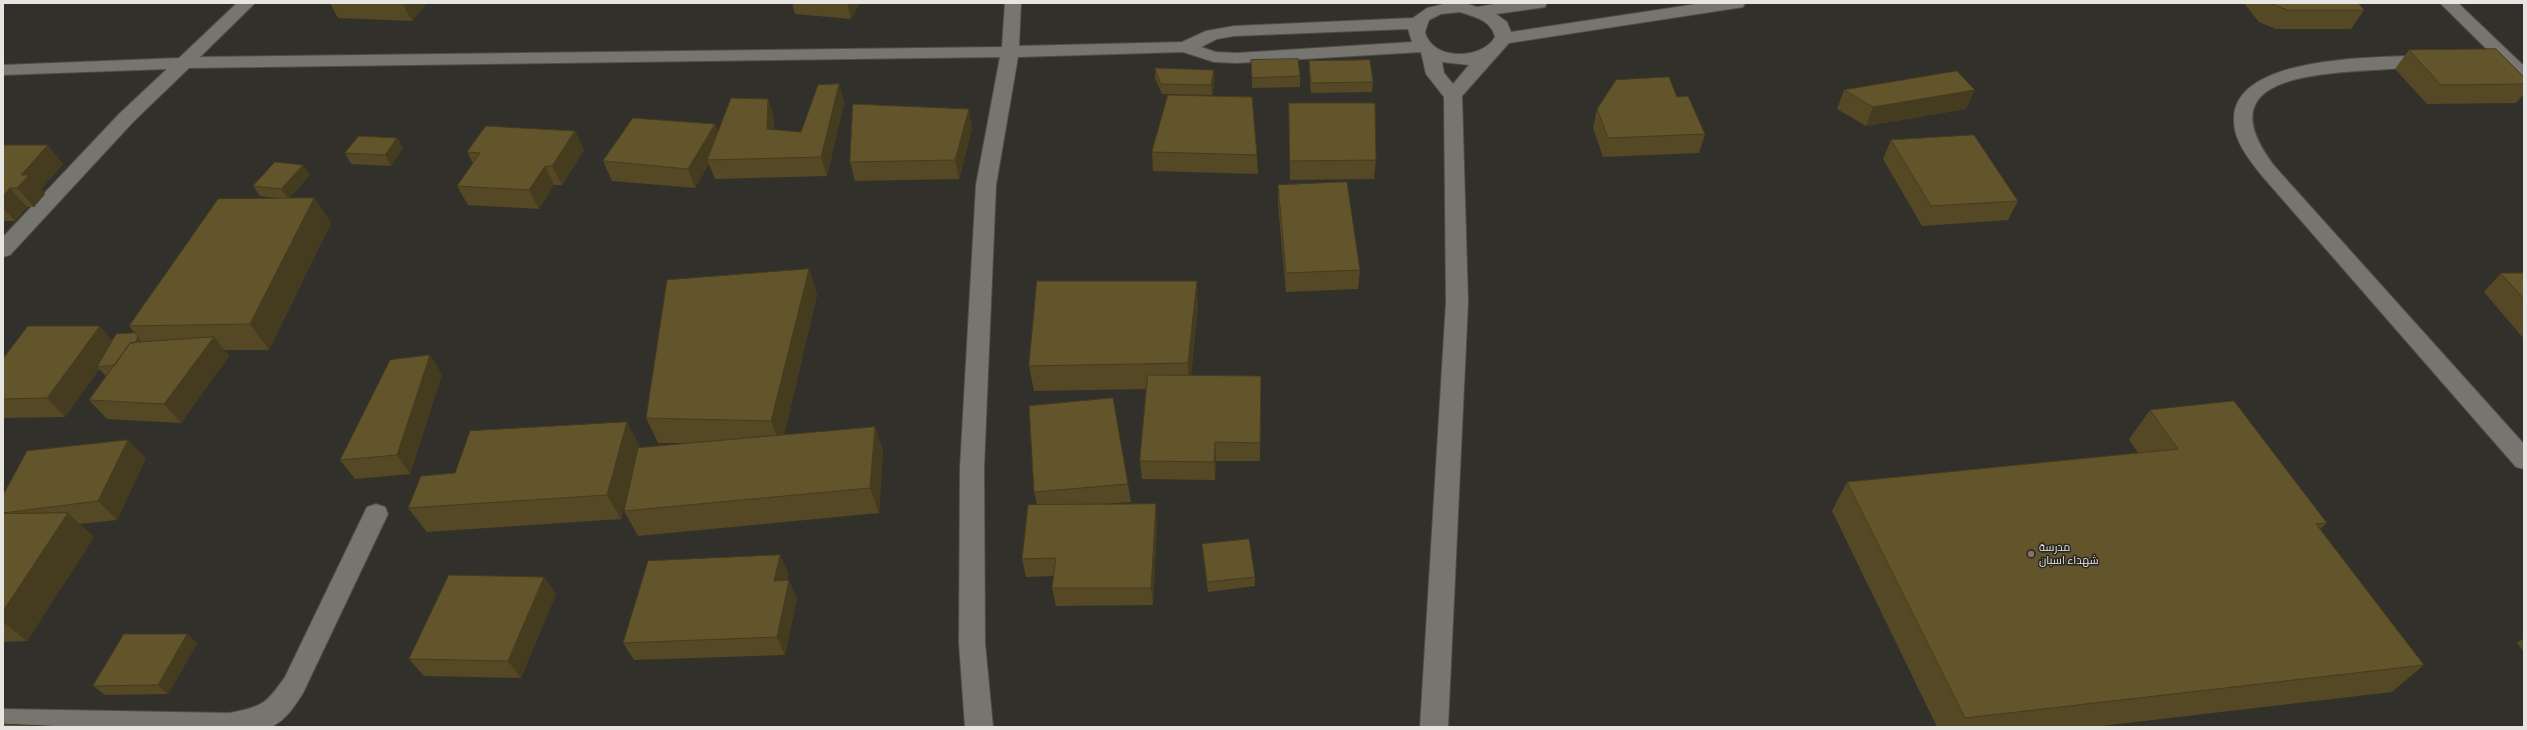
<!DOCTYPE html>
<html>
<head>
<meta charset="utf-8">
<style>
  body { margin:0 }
  #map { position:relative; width:2527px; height:730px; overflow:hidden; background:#32302b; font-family:"Archivo Narrow",sans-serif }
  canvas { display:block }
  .frame { position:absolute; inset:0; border:4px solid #e6e5e1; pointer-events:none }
</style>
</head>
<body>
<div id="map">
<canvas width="2527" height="730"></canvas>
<div class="frame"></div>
</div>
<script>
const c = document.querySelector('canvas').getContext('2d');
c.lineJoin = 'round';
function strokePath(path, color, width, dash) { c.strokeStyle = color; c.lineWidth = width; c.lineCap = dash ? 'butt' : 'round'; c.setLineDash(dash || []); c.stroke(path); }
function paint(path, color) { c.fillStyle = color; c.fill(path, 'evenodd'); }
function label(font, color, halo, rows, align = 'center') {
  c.font = font + ' "Archivo Narrow",Cairo,sans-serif'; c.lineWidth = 3; c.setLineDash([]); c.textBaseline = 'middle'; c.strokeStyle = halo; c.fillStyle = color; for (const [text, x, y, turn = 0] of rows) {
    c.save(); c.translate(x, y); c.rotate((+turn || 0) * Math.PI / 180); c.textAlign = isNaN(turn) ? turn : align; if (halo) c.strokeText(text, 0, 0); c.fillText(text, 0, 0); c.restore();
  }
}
const minor = new Path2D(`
  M237,3h18l-55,54 802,-10 3,-44h16l-2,43 163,-4 24,-11 28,-5 179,-8 14,-10 21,-5h17l12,4 24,-4h46l-2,4 -6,1 -43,6 11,8 4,10 192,-29h42l-2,4 -6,1 -228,35 -47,53 6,206 -20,425h-28l26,-425 -2,-205 -18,-23 -5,-22 -184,11 -23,-1 -31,-10 -165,5 -22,128 -12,283 1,175 8,84h-28l-6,-84 1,-175 16,-283 24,-128 -811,11 -56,54 -123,133 -7,2v-20l116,-123 48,-45 -164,6v-10l176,-7zM1460,12c15,5 31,8 35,25 -13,23 -63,24 -70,-5l4,-12 12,-6zM1408,29l4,13 -175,11 -21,-1 -15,-5 16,-8 17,-3zM1442,62l27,3 -16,19 -9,-11z
  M2440,3h18l66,63v15l-6,-1z
  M2429,55l6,1 3,4 -3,4c-56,14 -250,-11 -158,105l247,275v25l-8,-2 -253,-290c-12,-15 -29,-35 -29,-56 -3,-68 150,-63 195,-66z
  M376,504l9,3 3,7 -85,179c-9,14 -17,27 -32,34h-268v-18l226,4c33,-6 37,-9 56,-36l82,-170z`);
const wall = new Path2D(`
  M330,3h97l-15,18 -74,-3z
  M792,3h68l-9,16 -56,-5z
  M2244,3h114l6,7 -13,19h-75l-17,-7z
  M2409,50l115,27v17l-8,9 -89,1 -32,-35z
  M1251,60l49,16v11l-48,1z
  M1309,61l64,21 -1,10 -61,1 -2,-22z
  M1155,68l60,12 -3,15 -50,-1 -7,-16z
  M839,84l5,19 -17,73 -112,3 -6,-15 -14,24 -83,-7 -9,-20 112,-37 3,9 50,-34 6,19v12l27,2z
  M1844,90l122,19 -100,17 -29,-17z
  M1677,97l28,37 -6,19 -96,4 -10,-29 4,-19z
  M1289,103l87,57 -2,19 -84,1z
  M972,128l-13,51 -104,2 -5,-19z
  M575,131l9,19 -22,35h-8l-15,24 -71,-4 -11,-19 16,-23 -6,-11z
  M397,138l6,10 -12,18 -40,-2 -6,-11z
  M1891,140l127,61 -10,19 -86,6 -39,-67z
  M3,145l60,19 -22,25 4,5 -11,13h-7l-12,14h-12z
  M1152,152l105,3 1,19 -105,-3z
  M303,165l7,10 -21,23h25l17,25 -62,127h-45l5,6 -48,67 -74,-4 -18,-19 17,-24 -7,-7 -34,48 -62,1v-59l109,-19 23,-7 -6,-7 148,-128 -17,-2 -7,-10z
  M1278,185l82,85 -2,19 -72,3 -8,-88z
  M809,269l8,26 -33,140 91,-8 8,24 -4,62 -241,23 -14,-25 9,-39 -12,47 -194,13 -19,-24 47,-35 185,-26 -1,1 48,-5h-29l-12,-25z
  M2501,273h23v66l-40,-47z
  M1198,307l-7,68 70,1 -1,85h-44l-1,19 -73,-1 -2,-18 6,-72 -112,2 -5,-25z
  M442,374l-32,100 -55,5 -15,-19z
  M2150,410l177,113 -7,6 104,136 -32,27 -299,35h-156l-105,-216 15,-29 291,-29 -9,-14z
  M146,458l-29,62 -37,4 14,13 -67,104 -24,1v-147z
  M1128,484l3,18 -28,2 54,18 -4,83 -97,1 -4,-18 2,-12 -28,1 -4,-18 15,-54 -3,-13z
  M1202,544l53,33v9l-47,6 -5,-38z
  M780,555l8,18 -1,7 10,18 -12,57 -151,5 -11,-17z
  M544,577l12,17 -35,84 -97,-2 -15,-17z
  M187,634l10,10 -29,50 -63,1 -12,-9z
  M2524,638v14l-7,-9z`);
const shadedWall = new Path2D(`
  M402,3h25l-15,18z
  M847,3h13l-9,16z
  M1214,70l1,10 -3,15 -1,-10z
  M839,84l5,19 -17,73 -6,-19z
  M1975,90l-9,19 -100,17 7,-19z
  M768,99l6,19 -1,30 -6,-19z
  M969,109l3,19 -13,51 -4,-19z
  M715,124l7,19 -15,17 2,4 -14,24 -7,-19z
  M575,131l9,19 -22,35 -10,-19z
  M397,138l6,10 -12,18 -6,-11z
  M48,145l15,19 -22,25 4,5 -11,13 -17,-19 4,-13z
  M303,165l7,10 -22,24 -7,-10z
  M545,166l9,19 -15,24 -10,-19z
  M10,188l17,19 -12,14 -12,-13v-12z
  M314,198l17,25 -62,127 -19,-26z
  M809,269l8,26 -36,151 -10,-25z
  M1197,281l1,26 -9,82 -1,-26z
  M100,326l16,19 -19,22 2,2 -34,48 -18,-19z
  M138,337l9,10 -25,17z
  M214,337l15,19 -48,67 -17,-19z
  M430,355l12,19 -32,100 -13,-19z
  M627,422l13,25 -19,72 -14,-24z
  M875,427l8,24 -4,62 -9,-25z
  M128,440l18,18 -29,62 -19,-19z
  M1215,442l1,19 -1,19 -1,-18z
  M1156,504l1,18 -4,83 -2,-17z
  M68,513l26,24 -67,104 -24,-19v-11z
  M780,555l8,18 -6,25 -8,-17z
  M544,577l12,17 -35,84 -13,-17z
  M789,580l8,18 -12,57 -8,-18z
  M187,634l10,10 -29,50 -10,-9z`);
const building = new Path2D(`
  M2270,3h88l6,7h-76z
  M2496,49l28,28v7l-83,1 -32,-35z
  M1298,59l2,17 -48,2 -1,-18z
  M1370,60l3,22 -62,1 -2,-22z
  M1155,68l59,2 -3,15 -50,-1z
  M1957,71l18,19 -102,17 -29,-17z
  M1669,77l8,20 11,-1 17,38 -97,4 -11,-29 19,-29z
  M839,84l-18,73 -114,3 24,-62 37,1 -1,30 34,3 17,-47z
  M1168,95l84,2 5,58 -105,-3z
  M1289,103h86l1,57 -86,1z
  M853,104l116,5 -14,51 -105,2z
  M633,118l82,6 -27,45 -85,-8z
  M486,126l89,5 -23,35h-7l-16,24 -72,-4 23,-33 -13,-1z
  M1974,135l44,66 -87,5 -40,-66z
  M359,136l38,2 -12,17 -40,-2z
  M3,145h45l-27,30h8l-12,13h-7l-7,8z
  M275,162l28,3 -22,24 -28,-3z
  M1347,182l13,88 -74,3 -8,-88z
  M314,198l-64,126 -121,2 89,-127z
  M809,269l-38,152 -125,-3 21,-138z
  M2501,273h23v26z
  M1037,281h160l-9,82 -159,3z
  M28,326h72l-53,72 -44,1v-40z
  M135,333l3,4 -3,6h-5l-15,22 -18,2 19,-33z
  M214,337l-50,67 -75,-4 41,-57z
  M430,355l-33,100 -57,5 50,-100z
  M1148,375l113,1 -1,67 -45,-1 -1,20 -74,-1z
  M1113,398l15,86 -94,8 -5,-86z
  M2234,401l93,122 -11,1 108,141 -459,53 -118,-236 331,-33 -28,-39z
  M627,422l-20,73 -199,13 13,-32 34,-3 15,-42z
  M875,427l-5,61 -246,23 14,-63z
  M128,440l-30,61 -95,12v-18l24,-44z
  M1156,504l-5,84h-99l4,-30 -34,1 6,-54z
  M68,513l-65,98v-97z
  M1249,539l6,38 -48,5 -5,-38z
  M780,555l-6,26 15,-1 -12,57 -154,6 25,-82z
  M449,575l95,2 -36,84 -99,-2z
  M124,634h63l-29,51 -65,1z
  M3,724l61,3h-61z`);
const markers = [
  [2031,554,4,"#8d6e63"]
];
const poiNames = [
  ["مدرسة",2039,548],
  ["شهداء اسبان",2039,561]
];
strokePath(minor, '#4e4d49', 2);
paint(minor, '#77756f');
paint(wall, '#544825');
paint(shadedWall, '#453b1e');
paint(building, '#62542b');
strokePath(building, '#453b1e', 1);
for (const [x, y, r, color] of markers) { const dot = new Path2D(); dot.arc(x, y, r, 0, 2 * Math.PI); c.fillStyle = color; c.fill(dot); strokePath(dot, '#282621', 1.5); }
label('11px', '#e6e5e1', '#282621', poiNames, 'left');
</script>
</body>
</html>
